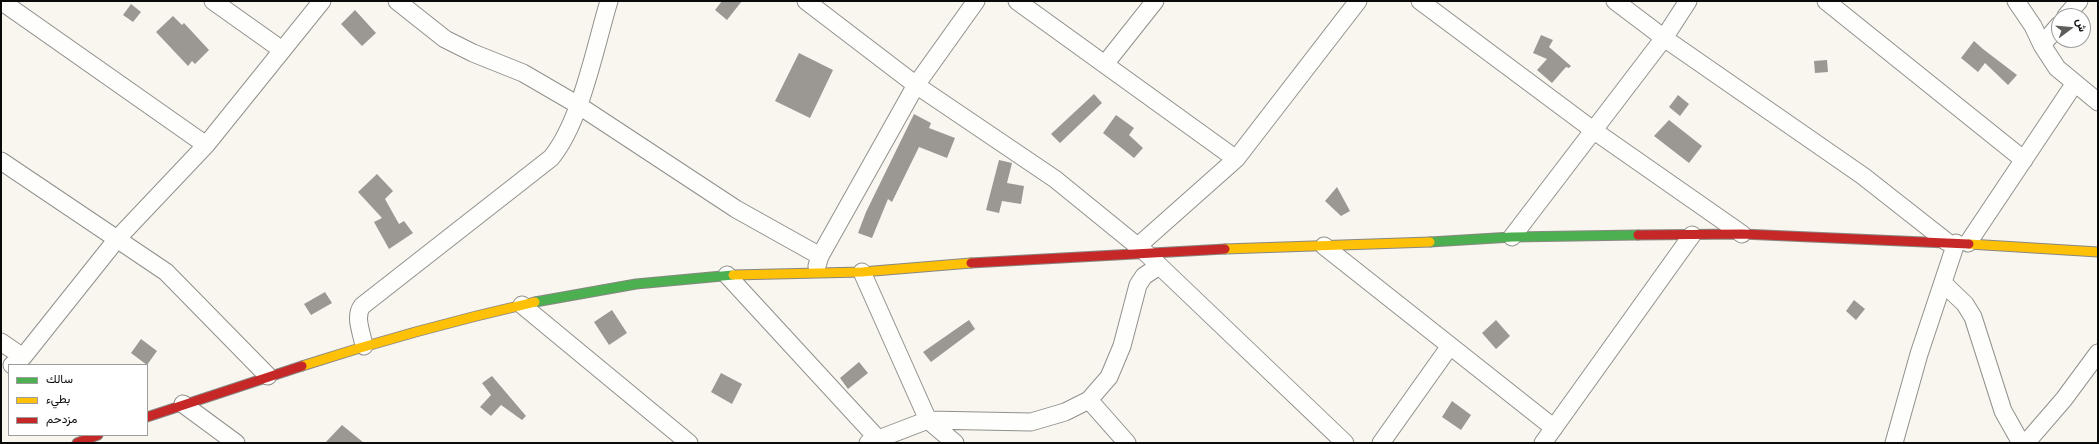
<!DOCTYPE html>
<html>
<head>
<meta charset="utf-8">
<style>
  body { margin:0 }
  #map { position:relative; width:2099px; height:444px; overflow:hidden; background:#f8f6ee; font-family:"IBM Plex Serif",Vazirmatn,serif }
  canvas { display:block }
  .frame { position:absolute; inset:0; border:2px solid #0a0a0a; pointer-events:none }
  .legend { position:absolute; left:8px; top:364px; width:140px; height:72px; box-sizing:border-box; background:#fff; border:1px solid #9d9d9d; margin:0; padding:5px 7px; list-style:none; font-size:12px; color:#0a0a0a }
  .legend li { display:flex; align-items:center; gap:8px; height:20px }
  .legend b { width:20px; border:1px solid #9d9d9d }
  .north { position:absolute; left:2051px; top:8px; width:40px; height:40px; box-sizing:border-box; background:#fff; border:1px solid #9d9d9d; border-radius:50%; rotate:74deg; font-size:11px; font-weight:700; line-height:16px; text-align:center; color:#0a0a0a }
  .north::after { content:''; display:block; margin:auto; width:14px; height:18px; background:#5d5d5a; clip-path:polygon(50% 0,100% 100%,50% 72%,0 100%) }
</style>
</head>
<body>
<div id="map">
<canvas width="2099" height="444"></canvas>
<div class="frame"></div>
<ul class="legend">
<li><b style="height:5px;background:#4caf50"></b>سالك</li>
<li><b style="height:5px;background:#ffc107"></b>بطيء</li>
<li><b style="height:5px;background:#c62828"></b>مزدحم</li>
</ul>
<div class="north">ش</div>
</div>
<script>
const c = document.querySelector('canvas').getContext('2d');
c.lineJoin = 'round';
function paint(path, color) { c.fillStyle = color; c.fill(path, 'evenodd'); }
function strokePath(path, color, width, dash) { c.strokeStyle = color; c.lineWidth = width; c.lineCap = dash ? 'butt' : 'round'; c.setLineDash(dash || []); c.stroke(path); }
const building = new Path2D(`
  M722,1h20l-15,19 -12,-10z
  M131,4l10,8 -8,10 -10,-7z
  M355,10l21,23 -14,13 -21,-22z
  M173,16l9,9 2,-2 25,27 -14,14 -3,-3 -4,5 -32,-34z
  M1541,35l12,5 -4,7 22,19 -2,2 -3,-1 -14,16 -15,-13 10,-11 -14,-6z
  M1974,41l9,8 34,26 -9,10 -23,-22 -7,9 -17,-14z
  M799,53l34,17 -23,48 -35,-17z
  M1827,60l1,12 -13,1 -1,-12z
  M1094,94l8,9 -42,40 -9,-9z
  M1678,95l11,9 -9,12 -11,-9z
  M914,114l17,9 -2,5 26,10 -8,20 -28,-11 -27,55 -4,-3 -16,39 -14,-5 8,-21z
  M1116,115l18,13 -5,7 14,13 -9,10 -31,-25z
  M1669,120l33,26 -13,17 -35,-27z
  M999,160l13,3 -5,20 17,3 -3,18 -19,-3 -3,12 -13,-3z
  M377,174l16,17 -8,8 14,25 5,-3 9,12 -24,16 -15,-27 8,-4 -24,-26z
  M1337,187l13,24 -9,5 -16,-15z
  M325,292l7,11 -21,12 -7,-11z
  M1854,300l11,9 -9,11 -10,-9z
  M612,310l15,23 -18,12 -15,-23z
  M969,320l6,9 -44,33 -8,-10z
  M1496,320l14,16 -14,13 -14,-16z
  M141,339l16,12 -10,14 -16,-12z
  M859,362l9,11 -20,16 -8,-11z
  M721,373l21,11 -10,20 -21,-12z
  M492,376l34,40 -4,4 -21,-15 -10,11 -11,-9 11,-12 -9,-12z
  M1452,401l19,14 -10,15 -19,-13z
  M342,425l22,18h-39z`);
const street = new Path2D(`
  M1,1l205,144
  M213,1l69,49
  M397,1l48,38 28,14 50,20 55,32 158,104 84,47
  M806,1l110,84 139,94 91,74 199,190
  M1017,1l219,158
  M1420,1l173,129 149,104
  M1615,1l49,37 199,138 84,66
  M1826,1l198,159
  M2016,1l17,25 9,19 15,23 41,34
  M2066,16l13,-15
  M2042,45l17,-20
  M1105,64l50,-63
  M1,161l165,111 102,104
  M1512,237l152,-199 24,-37
  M1968,243l107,-160
  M1138,246l98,-87 122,-158
  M1324,246l230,182
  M817,266l3,-10 96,-171 60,-84
  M862,272l66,148 27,23
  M727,275l151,164
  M1943,283l22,21 8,13 30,94 18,32
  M522,305l167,138
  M1,342l22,15
  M364,346c-2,-13 -10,-29 -2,-40l189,-148c30,-36 44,-111 58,-157
  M12,365l11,-8 94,-118 89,-94 116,-144
  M1089,400l38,43
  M183,404l53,39
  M868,443l60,-23 103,2 34,-10 24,-12 20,-23 13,-31 16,-61 6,-9 15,-10
  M1381,443l69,-97
  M1543,443l149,-208
  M1894,443l25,-89 37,-111
  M2026,443l38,-44 34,-46`);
const fast = new Path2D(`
  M1430,242l82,-5 126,-2
  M535,302l101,-18 97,-9`);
const slow = new Path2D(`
  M1969,244l129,8
  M1225,249l205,-7
  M733,275l129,-3 109,-9
  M302,366c77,-25 154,-46 233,-64`);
const jam = new Path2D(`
  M1638,235l104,-1 227,10
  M971,263l254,-14
  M147,417l155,-51
  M77,443l21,-8`);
paint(building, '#9b9894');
strokePath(street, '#91908d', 19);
strokePath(fast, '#888783', 11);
strokePath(slow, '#888783', 11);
strokePath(jam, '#888783', 11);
strokePath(street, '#fefefc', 17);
strokePath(fast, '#4caf50', 9);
strokePath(slow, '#ffc107', 9);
strokePath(jam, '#c62828', 9);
</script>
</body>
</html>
